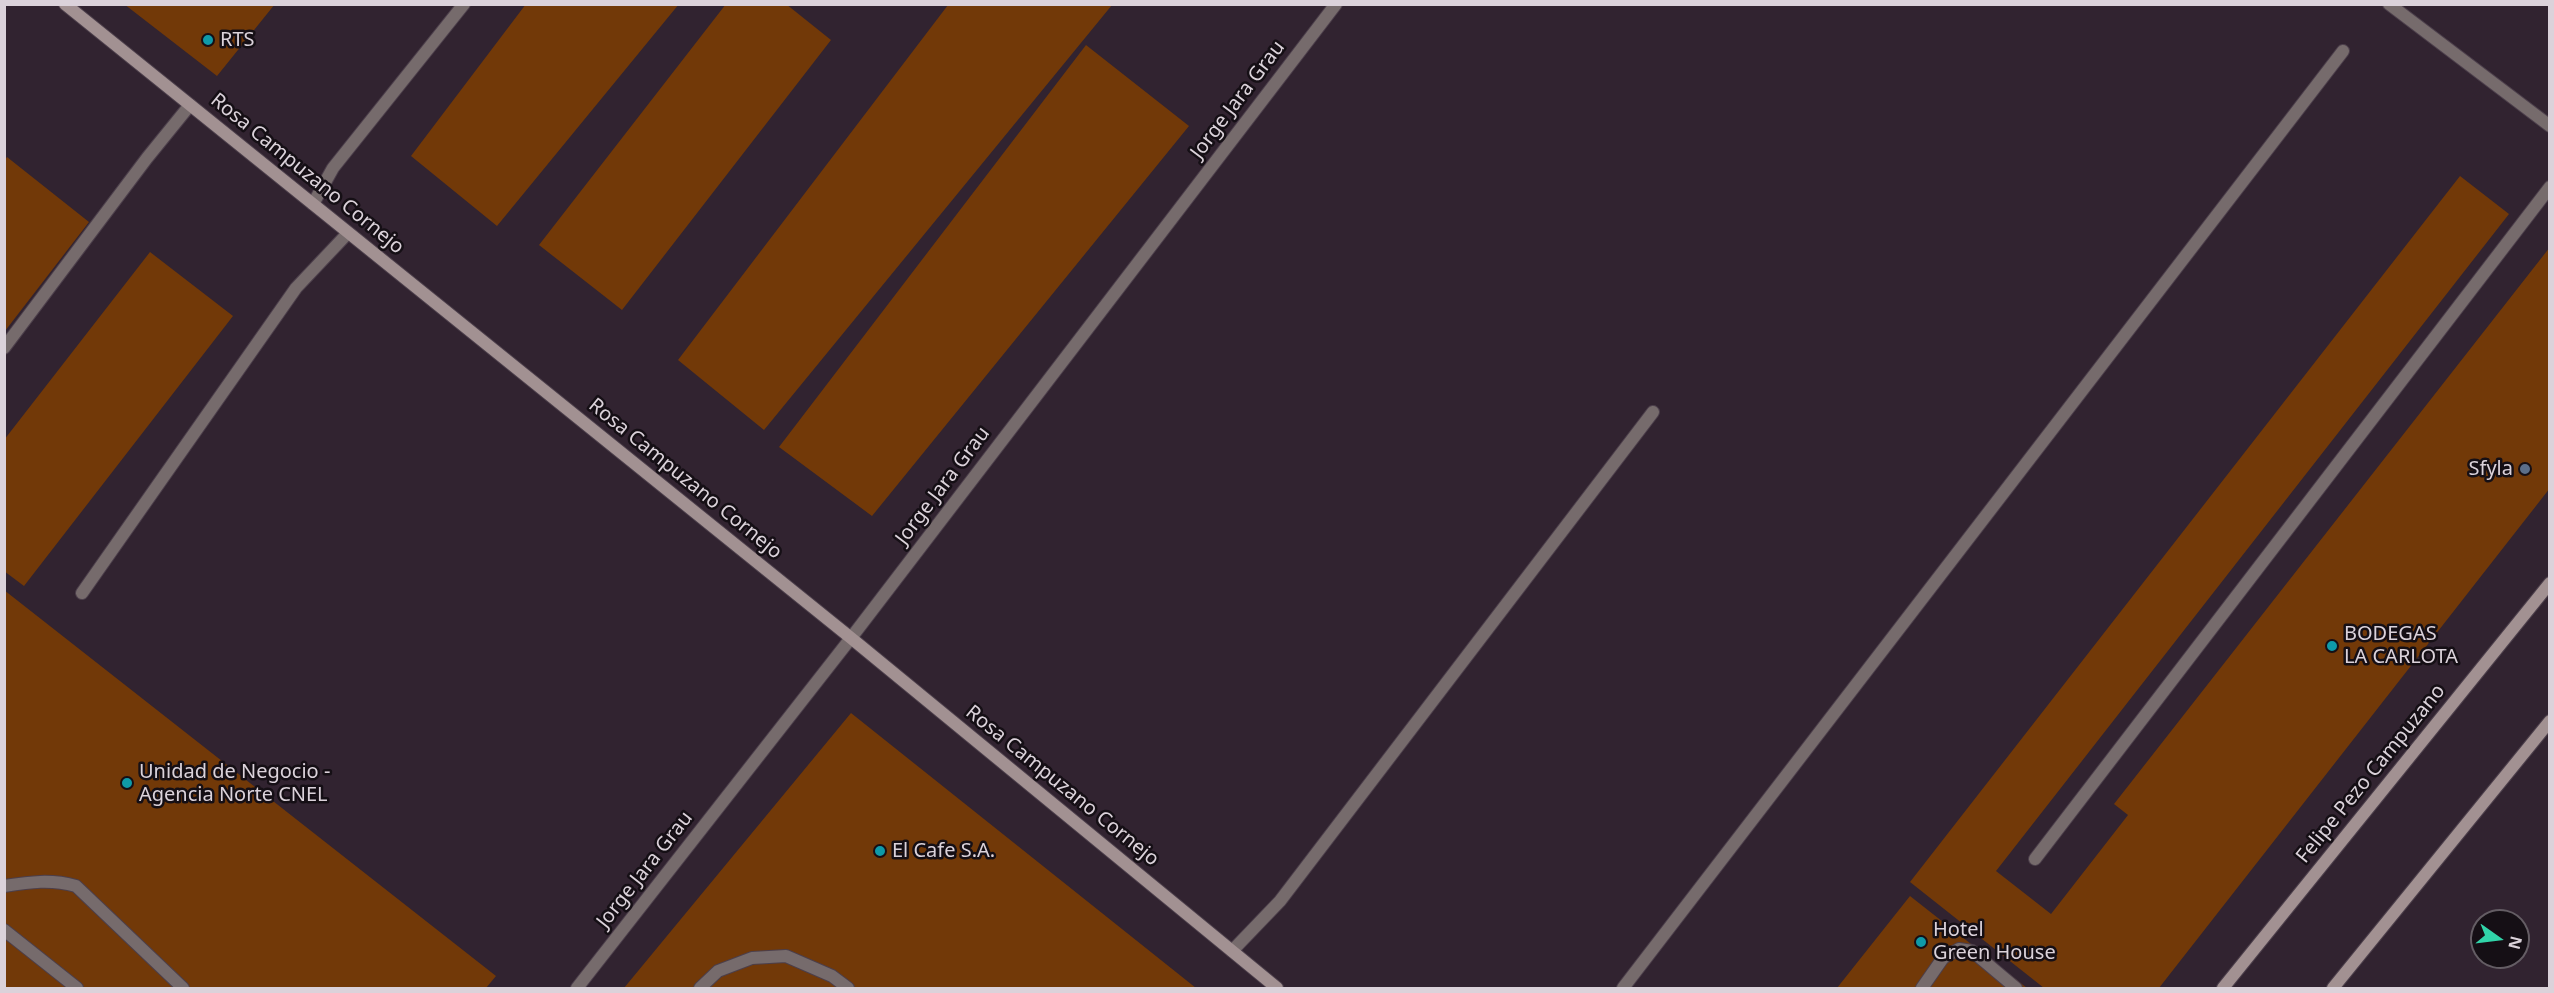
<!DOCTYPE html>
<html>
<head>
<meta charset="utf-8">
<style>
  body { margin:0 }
  #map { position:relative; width:2554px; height:993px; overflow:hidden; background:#312330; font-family:"Noto Sans",sans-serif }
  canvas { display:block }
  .frame { position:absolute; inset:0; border:6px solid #dbd2da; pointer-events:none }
  .north { position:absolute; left:2470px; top:909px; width:60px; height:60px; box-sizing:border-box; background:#150f15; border:2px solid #645d64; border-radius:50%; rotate:104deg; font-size:16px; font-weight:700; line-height:24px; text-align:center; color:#dbd2da }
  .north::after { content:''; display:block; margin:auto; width:21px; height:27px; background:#31d4a9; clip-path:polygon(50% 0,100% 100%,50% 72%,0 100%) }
</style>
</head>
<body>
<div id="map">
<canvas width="2554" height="993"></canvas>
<div class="frame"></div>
<div class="north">N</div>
</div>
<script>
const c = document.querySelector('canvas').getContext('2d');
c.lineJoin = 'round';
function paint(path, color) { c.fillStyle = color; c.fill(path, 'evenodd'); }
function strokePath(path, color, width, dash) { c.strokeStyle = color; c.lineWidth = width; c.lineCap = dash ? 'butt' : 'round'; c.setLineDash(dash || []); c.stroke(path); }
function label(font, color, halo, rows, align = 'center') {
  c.font = font + ' "Noto Sans",sans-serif'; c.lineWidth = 5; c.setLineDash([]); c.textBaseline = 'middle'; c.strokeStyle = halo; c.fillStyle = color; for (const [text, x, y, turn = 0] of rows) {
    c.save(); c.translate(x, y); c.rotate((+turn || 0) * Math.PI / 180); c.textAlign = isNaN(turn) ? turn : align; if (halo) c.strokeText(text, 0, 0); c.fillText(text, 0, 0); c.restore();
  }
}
const building = new Path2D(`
  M124,4h151l-58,72z
  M526,4h153l-182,222 -86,-70z
  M726,4h60l45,36 -209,270 -83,-65z
  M948,5h164l-348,425 -86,-70z
  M1086,45l103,81 -317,390 -93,-69z
  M7,157l82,65 -84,109v-171z
  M2460,176l49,38 -513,657 55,43 77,-99 -14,-11 436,-557v241l-391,500h-115l-134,-106z
  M150,252l83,64 -209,270 -20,-15v-131z
  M4,590l492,386 -10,12h-482z
  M851,713l345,275h-572z
  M1910,896l117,92h-190z`);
const lane = new Path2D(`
  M313,204l20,-36 131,-164
  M4,348l143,-190 43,-53
  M82,593l214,-305 52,-55
  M2035,859l515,-672
  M4,886c26,-4 47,-7 72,0l107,102
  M4,930l73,58
  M1232,951l48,-50 373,-489
  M700,988l18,-17 34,-13 34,-2 46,20 16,12
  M1623,988l720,-937
  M1922,988l21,-30 16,-9 13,2 44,37`);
const street = new Path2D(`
  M2389,4l161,122
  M577,988l274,-350 485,-634`);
const secondary = new Path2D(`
  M65,4l786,634 426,350
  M2223,988l327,-405
  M2333,988l217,-267`);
const markers = [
  [208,40,6,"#0f9aa8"],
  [2525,469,6,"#5c6f8a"],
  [2332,646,6,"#0f9aa8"],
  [127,783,6,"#0f9aa8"],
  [880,851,6,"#0f9aa8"],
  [1921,942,6,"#0f9aa8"]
];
const poiNames = [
  ["RTS",220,40],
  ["Sfyla",2513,469,"right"],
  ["BODEGAS",2344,634],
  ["LA CARLOTA",2344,657],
  ["Unidad de Negocio -",139,772],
  ["Agencia Norte CNEL",139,795],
  ["El Cafe S.A.",892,851],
  ["Hotel",1933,930],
  ["Green House",1933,953]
];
const streetNames = [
  ["Jorge Jara Grau",1238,100,-53],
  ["Rosa Campuzano Cornejo",307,174,39],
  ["Rosa Campuzano Cornejo",685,479,39],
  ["Jorge Jara Grau",943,486,-53],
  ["Felipe Pezo Campuzano",2371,774,-51],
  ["Rosa Campuzano Cornejo",1062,786,39],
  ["Jorge Jara Grau",645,870,-52]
];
paint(building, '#723908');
strokePath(lane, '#4c3f4b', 14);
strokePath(street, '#4c3f4b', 14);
strokePath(secondary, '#4c3f4b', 14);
strokePath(lane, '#766b6c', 12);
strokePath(street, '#766b6c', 12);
strokePath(secondary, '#a29192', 12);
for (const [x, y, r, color] of markers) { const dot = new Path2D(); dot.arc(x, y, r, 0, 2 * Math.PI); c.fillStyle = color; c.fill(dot); strokePath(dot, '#150f15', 2); }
label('20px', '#dbd2da', '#150f15', poiNames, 'left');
label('20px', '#dbd2da', '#150f15', streetNames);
</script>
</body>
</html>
